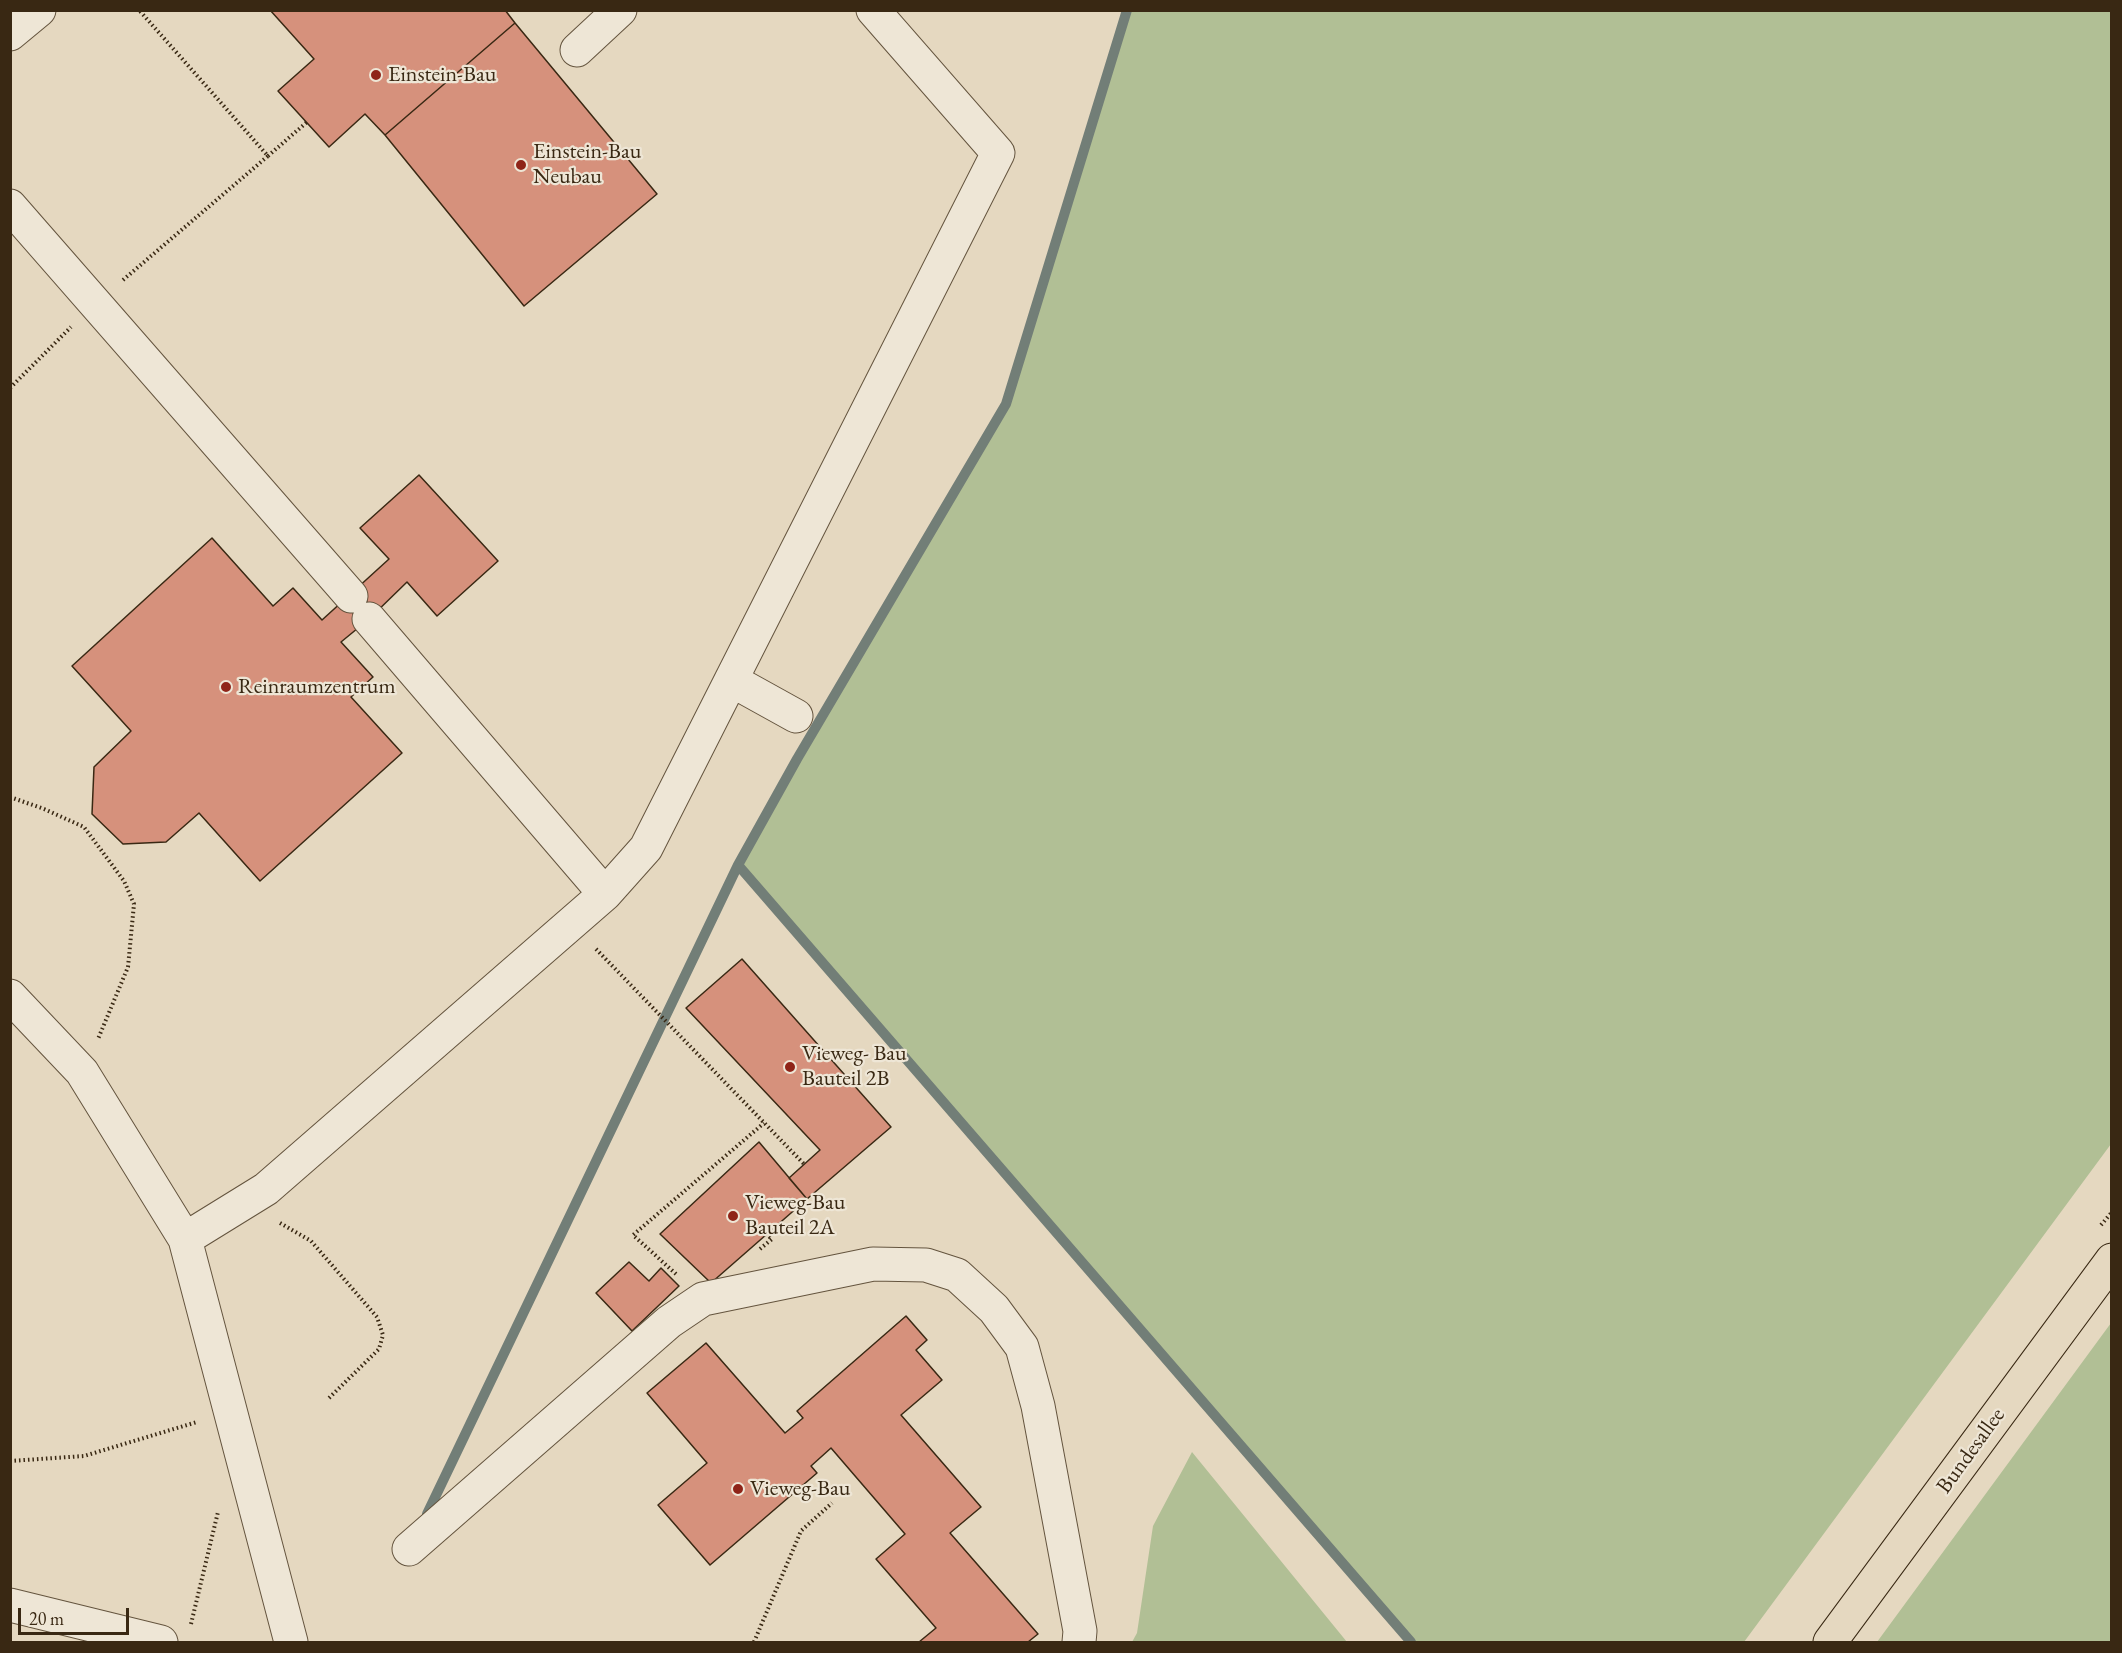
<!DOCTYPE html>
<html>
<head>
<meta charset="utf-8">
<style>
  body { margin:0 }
  #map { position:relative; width:2122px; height:1653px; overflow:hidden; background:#e5d8c0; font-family:"EB Garamond",serif }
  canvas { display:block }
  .frame { position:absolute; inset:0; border:12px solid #392813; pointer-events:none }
  .scale { position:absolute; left:18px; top:1608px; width:111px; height:27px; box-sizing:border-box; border:3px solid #392813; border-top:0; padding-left:8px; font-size:18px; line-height:21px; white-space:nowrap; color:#392813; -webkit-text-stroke:4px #eee6d6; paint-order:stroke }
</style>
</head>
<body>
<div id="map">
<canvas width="2122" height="1653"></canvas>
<div class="frame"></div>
<div class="scale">20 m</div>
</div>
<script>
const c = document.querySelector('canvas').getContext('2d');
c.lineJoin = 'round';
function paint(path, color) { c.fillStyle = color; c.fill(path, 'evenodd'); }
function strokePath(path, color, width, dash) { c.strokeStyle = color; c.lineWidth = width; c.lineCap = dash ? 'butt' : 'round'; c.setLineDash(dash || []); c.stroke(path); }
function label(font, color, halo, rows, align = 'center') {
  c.font = font + ' "EB Garamond",serif'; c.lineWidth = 4.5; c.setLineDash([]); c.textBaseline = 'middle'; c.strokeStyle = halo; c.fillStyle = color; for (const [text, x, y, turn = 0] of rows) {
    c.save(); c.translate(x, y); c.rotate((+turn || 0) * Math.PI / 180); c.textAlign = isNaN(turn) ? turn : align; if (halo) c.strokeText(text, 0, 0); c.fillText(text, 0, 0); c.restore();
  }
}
const green = new Path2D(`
  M1127,11h984v1133l-367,498h-333l-673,-777 59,-106 209,-355z
  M2111,1323v319h-234z
  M1192,1452l155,190h-215l5,-9 16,-107z`);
const stream = new Path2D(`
  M738,865l673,777
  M427,1514l311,-649 59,-106 209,-355 121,-394`);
const building = new Path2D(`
  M270,10h235l10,13 -130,112 -20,-21 -36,33 -51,-56 36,-32z
  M515,23l142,171 -133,112 -139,-171z
  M419,475l79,86 -61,55 -30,-34 -38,37 -28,23 32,35 -22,20 51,56 -142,128 -61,-68 -33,29 -43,2 -31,-30 2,-47 37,-36 -59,-65 140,-128 61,68 20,-18 29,32 67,-61 -29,-31z
  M742,959l149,168 -84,72 -18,-21 31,-28 -134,-142z
  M759,1142l48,57 -96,84 -51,-49z
  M629,1262l20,19 12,-13 18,18 -47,45 -36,-38z
  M906,1316l21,24 -11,10 26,30 -41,35 80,92 -31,26 88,101 -10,8h-109l17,-14 -60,-69 29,-25 -74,-86 -20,18 6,7 -107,92 -52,-60 49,-42 -60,-70 59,-50 79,90 18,-15 -6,-7z`);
const path = new Path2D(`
  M268,156l39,-34
  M123,280l145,-124 -129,-146
  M10,388l61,-61
  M10,797l34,12 40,18 40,54 10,23 -6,63 -30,72
  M596,949l208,215
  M280,1223l31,18 66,76 6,18 -4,14 -51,50
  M2101,1225l11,-13
  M760,1249l12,-10 -6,-5
  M676,1274l-43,-39 131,-112
  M10,1461l74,-5 113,-34
  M191,1624l27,-112
  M754,1642l47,-111 31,-28`);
const minor = new Path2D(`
  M10,34l29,-24
  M577,50l43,-40
  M10,206l341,390
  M369,619l236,275
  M731,680l65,36
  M10,996l72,76 103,167 106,403
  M185,1239l81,-50 339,-295 41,-46 352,-695 -125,-143
  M409,1549l260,-227 34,-23 170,-35 53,1 31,10 37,34 28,38 16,59 42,225 -1,11
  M10,1605l151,37`);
const major = new Path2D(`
  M1830,1642l282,-382`);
const markers = [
  [376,75,6,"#8f2418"],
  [521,165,6,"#8f2418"],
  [226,687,6,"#8f2418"],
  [790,1067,6,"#8f2418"],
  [733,1216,6,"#8f2418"],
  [738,1489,6,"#8f2418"]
];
const poiNames = [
  ["Einstein-Bau",388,75],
  ["Einstein-Bau",533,152],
  ["Neubau",533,177],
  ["Reinraumzentrum",238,687],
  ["Vieweg- Bau",802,1054],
  ["Bauteil 2B",802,1079],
  ["Vieweg-Bau",745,1203],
  ["Bauteil 2A",745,1228],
  ["Vieweg-Bau",750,1489]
];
const streetNames = [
  ["Bundesallee",1971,1451,-54]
];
paint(green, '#b1bf95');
strokePath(stream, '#727e77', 10);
paint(building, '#d6917c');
strokePath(building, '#392813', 1.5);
strokePath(minor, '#64543e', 35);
strokePath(major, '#392813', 35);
strokePath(path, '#392813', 4, [1.5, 3]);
strokePath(minor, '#eee6d6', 33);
strokePath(major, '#e5d8c0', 33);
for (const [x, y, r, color] of markers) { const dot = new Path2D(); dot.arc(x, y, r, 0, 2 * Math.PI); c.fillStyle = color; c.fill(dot); strokePath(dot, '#eee6d6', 2); }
label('22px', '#392813', '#eee6d6', poiNames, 'left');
label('22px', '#392813', '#eee6d6', streetNames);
</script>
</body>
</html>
